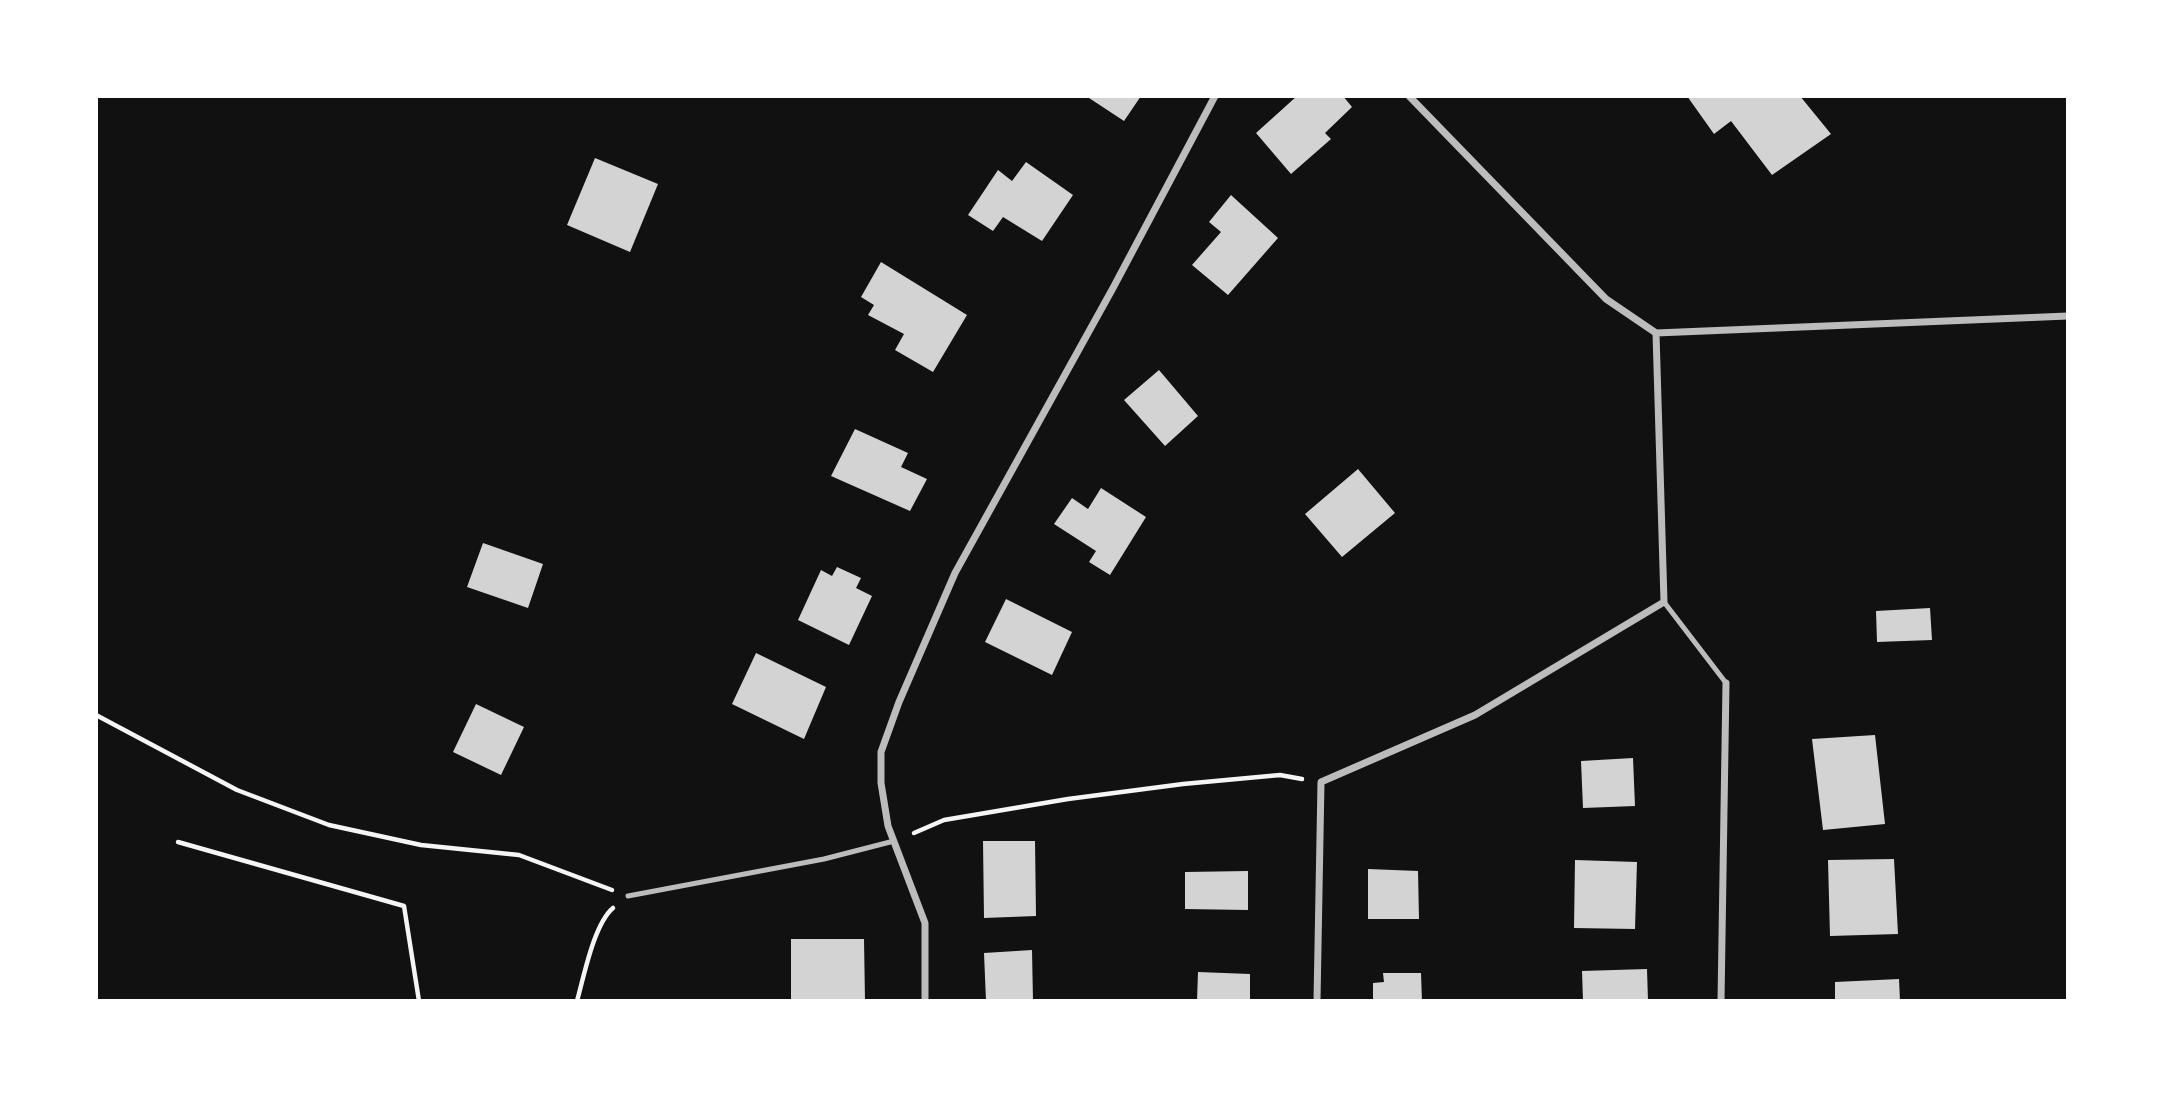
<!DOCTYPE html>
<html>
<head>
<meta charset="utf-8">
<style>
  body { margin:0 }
  #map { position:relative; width:2164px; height:1097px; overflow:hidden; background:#111; font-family:Mulish,sans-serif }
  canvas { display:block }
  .frame { position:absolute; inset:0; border:98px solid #fff; pointer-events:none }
</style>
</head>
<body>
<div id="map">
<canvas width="2164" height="1097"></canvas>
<div class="frame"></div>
</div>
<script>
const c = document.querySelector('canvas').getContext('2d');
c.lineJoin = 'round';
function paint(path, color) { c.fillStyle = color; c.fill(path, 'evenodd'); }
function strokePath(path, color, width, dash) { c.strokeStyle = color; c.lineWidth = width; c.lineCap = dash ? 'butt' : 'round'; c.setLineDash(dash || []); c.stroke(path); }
const building = new Path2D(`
  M1086,96h55l-17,25z
  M1297,96h46l9,11 -27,26 6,6 -40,35 -35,-41z
  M1687,96h113l31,38 -59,41 -41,-54 -17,13z
  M595,158l63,26 -28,68 -63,-27z
  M1026,162l47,33 -31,46 -39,-24 -10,14 -25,-16 30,-45 14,11z
  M1231,195l47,43 -50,57 -36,-30 29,-33 -12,-10z
  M881,262l86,53 -34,57 -38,-22 9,-16 -36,-19 6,-10 -13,-8z
  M1159,370l39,46 -33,30 -41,-46z
  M855,429l53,24 -7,14 26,12 -17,32 -79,-35z
  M1358,469l37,44 -53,44 -37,-43z
  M1101,488l45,29 -36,58 -21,-13 7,-11 -42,-27 18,-26 16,11z
  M483,543l60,21 -15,44 -61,-21z
  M837,567l24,11 -5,10 16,8 -23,49 -51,-25 23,-50 11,6z
  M1006,599l66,33 -20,43 -67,-33z
  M1930,608l2,32 -55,2 -1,-31z
  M756,653l70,34 -22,52 -72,-35z
  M476,704l48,23 -23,48 -48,-23z
  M1875,735l10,89 -62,6 -11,-91z
  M1633,758l2,48 -52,2 -2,-47z
  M983,841h52l1,75 -52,2z
  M1894,859l4,75 -68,2 -2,-76z
  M1575,860l62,2 -2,67 -61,-1z
  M1368,869l50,2 1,48h-51z
  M1248,871v39l-63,-1v-37z
  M791,939h73l1,62h-74z
  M1032,950l1,51h-47l-2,-48z
  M1647,969l1,32h-65l-1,-30z
  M1198,972l52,2v27h-53z
  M1383,973h38l1,28h-49v-18l11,-1z
  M1899,979l1,22h-65v-19z`);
const path = new Path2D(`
  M96,715l141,75 92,35 92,20 98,10 93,35
  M914,833l30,-13 124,-21 115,-15 97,-9 22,4
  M178,842l226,64 15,95
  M577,1001c7,-25 17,-77 36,-93`);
const service = new Path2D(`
  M1664,602l62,81
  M628,896l196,-37 70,-18`);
const minor = new Path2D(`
  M1409,96l197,203 50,34 412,-17
  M925,1001v-78l-37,-97 -7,-43v-31l18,-50 56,-129 158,-285 102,-192
  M1317,1001l4,-219 154,-67 189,-113 -8,-269
  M1721,1001l5,-318`);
paint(building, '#d3d3d3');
strokePath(path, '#f5f5f5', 4.5);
strokePath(service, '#bcbcbc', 5);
strokePath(minor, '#bcbcbc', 7);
</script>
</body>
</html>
